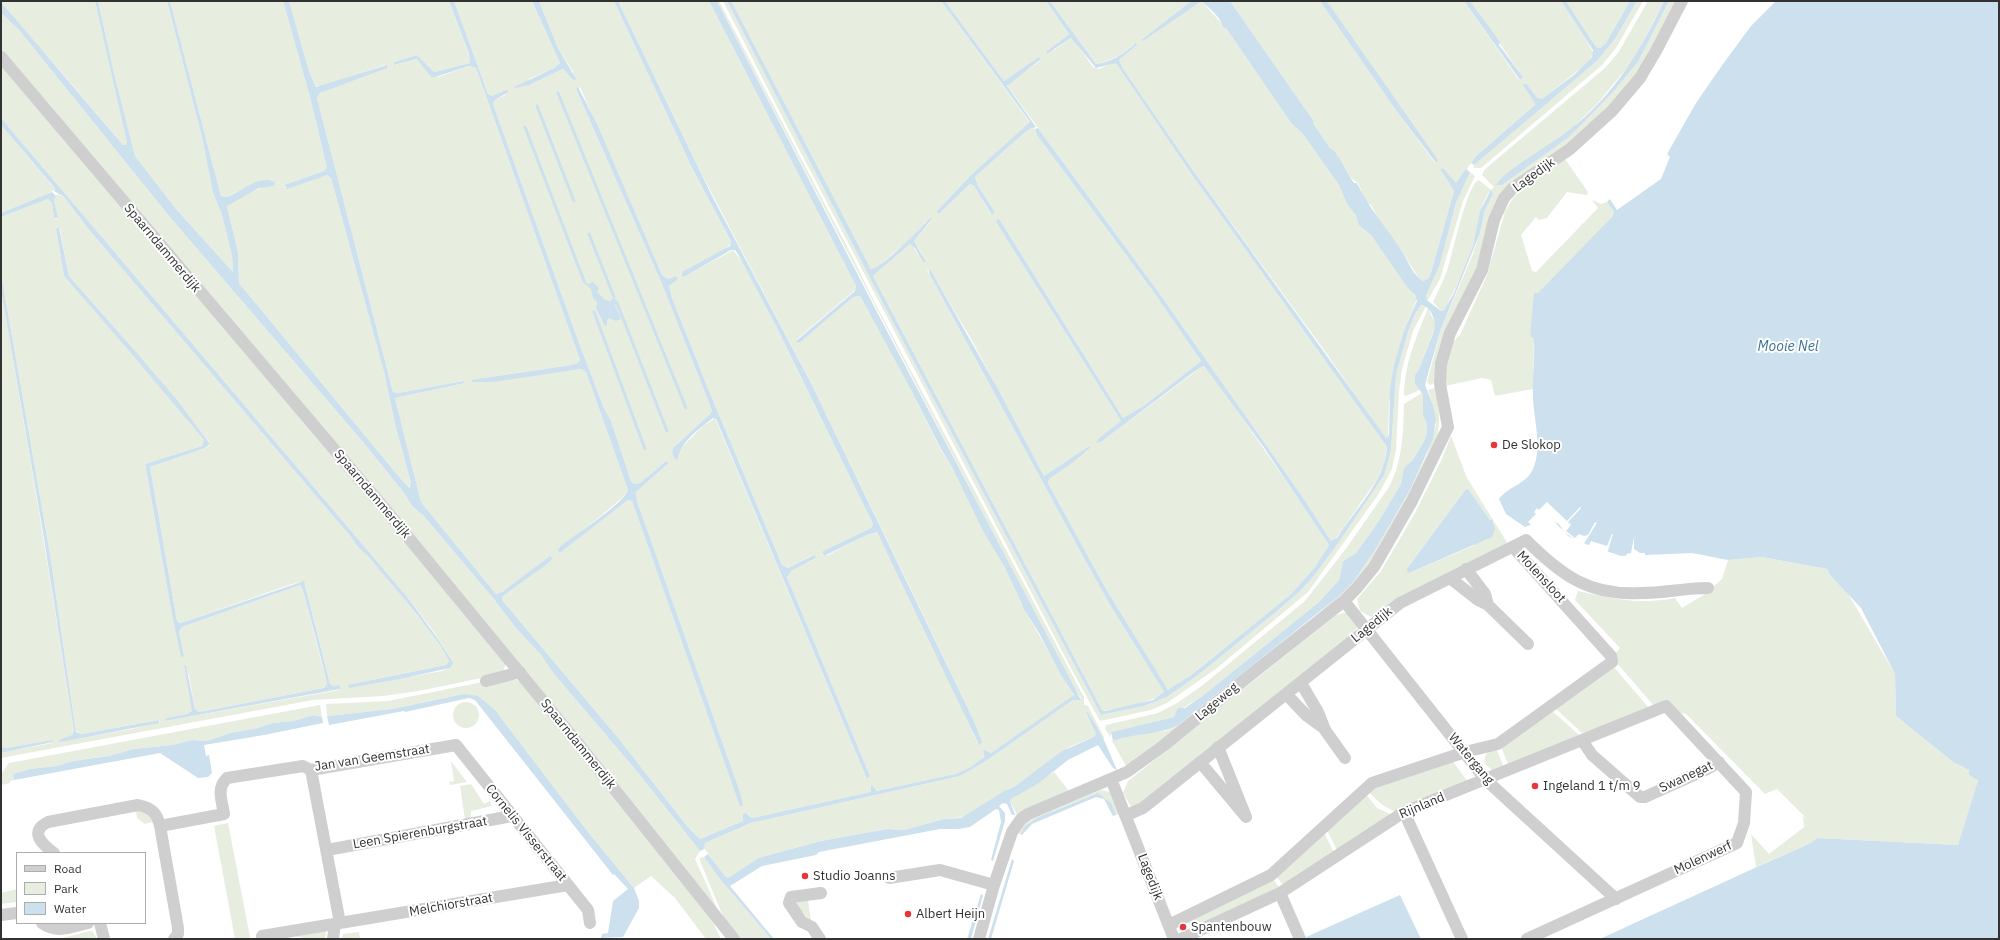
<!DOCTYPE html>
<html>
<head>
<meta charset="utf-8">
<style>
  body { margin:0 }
  #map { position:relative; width:2000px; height:940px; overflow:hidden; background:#fff; font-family:"IBM Plex Sans",sans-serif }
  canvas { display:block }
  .frame { position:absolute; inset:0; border:2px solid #323232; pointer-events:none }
  .legend { position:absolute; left:16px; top:852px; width:130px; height:72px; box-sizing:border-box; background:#fff; border:1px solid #adadad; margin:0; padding:5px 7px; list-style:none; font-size:12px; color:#323232 }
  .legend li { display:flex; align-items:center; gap:8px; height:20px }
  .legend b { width:20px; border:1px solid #adadad }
</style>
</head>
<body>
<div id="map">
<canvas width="2000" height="940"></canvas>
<div class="frame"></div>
<ul class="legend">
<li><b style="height:5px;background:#cfcfcf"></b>Road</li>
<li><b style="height:11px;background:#e7eee0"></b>Park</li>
<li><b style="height:11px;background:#cde0ee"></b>Water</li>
</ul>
</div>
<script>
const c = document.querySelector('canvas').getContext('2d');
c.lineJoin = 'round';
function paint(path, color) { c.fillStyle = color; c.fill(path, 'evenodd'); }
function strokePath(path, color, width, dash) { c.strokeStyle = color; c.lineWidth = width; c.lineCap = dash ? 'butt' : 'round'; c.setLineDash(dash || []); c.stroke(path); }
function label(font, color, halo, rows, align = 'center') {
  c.font = font + ' "IBM Plex Sans",sans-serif'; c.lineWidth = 4; c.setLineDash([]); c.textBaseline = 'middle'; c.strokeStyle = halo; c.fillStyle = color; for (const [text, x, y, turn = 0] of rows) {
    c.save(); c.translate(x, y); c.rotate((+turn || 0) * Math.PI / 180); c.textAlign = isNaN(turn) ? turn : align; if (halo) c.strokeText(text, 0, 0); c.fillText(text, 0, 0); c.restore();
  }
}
const green = new Path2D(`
  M1,1h94l33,141 -2,3h-3l-60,-71 -42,-47z
  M98,1h69l35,136 11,56 9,22 10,41 1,16 -56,-62 -42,-54 -21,-83z
  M170,1h113l28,100 16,67 -3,3 -40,14 1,3c15,-2 28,-9 42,-13l4,3 53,194 12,56 15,55v5l-11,-10 -161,-195 -1,-31 -11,-46c13,-13 33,-15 47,-25 -19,-3 -43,19 -53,15z
  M289,1h160l20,54 1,8 -36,9 -17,-17 -23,7 1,3 22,-6 21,18 31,-11 7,2 104,292 -2,3 -7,2 -87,13 1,4 96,-13 5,3 42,118 -5,7 -21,18 -45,35 3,3 68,-53 4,1 108,305v-14l-103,-291 -1,-9 33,-29 -3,-2 -26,22 -6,1 -3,-3 -20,-60 -7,-13 -25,-65 -86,-239 2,-4 12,-6 -15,2 -4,-2 -34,-93h78l28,62 -6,5 -25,11v6l34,-16 11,12 -1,-9 -15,-24 -19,-47h75l79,169 38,71v2l-4,5 -46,25 3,4 49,-27 9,11 34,65 97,198 -2,4 -48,23 -1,2 1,3 5,-1 39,-20 10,-3 62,126 39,86 -6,-27 -65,-136 -95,-196 -112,-214 -82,-170h91l147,285 -1,4 -59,50h7l48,-41 5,-3h4l52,96 29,58 11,17 31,62 22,39 17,37 52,91 -83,57 -6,-3 -2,1 1,6 -15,11 -14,6 -74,16 -4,1 -4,-5 -1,6 -120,26 -5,-5 -4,1 1,5 -1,2 -43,18 -13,-13 -68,-87 -117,-139 1,-4 43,-31 6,-9 -50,36 -6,2 -75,-92 -26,-104 70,-15 -1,-2 -66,12 -5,-1 -76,-294 3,-5 67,-26 -2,-2 -62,21h-7l-7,-15zM580,87l82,188 6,4 8,-3 2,3 -9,7 3,12 35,88 75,179 6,3 25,-13 2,4 -25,12 -3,6 83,199 -3,3 -152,-361 -12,8 -22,22 -3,4v6l-4,-11 35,-32 3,-4 -1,-3 -49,-124 -86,-195z
  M717,1h2l134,257 20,41 211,398v8l4,1 17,33 -3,-1 -14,-26 -2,2 10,20 -2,3 -25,10 -55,40 -12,5 -38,25 -20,2 -40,11 -17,-1 -66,12 -63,17 -30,20 -3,-2 -22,-29 2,-4 46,-20 209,-47 26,-15 87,-61 4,-1 3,1 1,-2 -10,-15z
  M723,1h4l161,312 213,402 43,-9 23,-9 31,-22 78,-63 24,-21 13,-14 21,-28 49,-74 8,-25 5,-75 12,-43 7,-18 6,-9 5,1 -13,25 -11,38 -3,22 -3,59 -4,19 -14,26 -70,97 -91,76 -50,35 -16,7 -51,11 -26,-47 -285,-544z
  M731,1h210l89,122 -58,51 -36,38 3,2 31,-30 4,2 17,28 4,-2 -17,-26 -3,-9 48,-43 7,-5 4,-1 12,19 109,147 46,67 -56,44 -22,13 -123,-198 -4,2 125,199 -25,21h5l102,-76 4,2 82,117 40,60 -14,22 -24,27 -110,89 -11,7 -3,-1 -61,-100 -58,-106 1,-4 42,-32 -2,-1 -45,30 -74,-139 -41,-68 -2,1 3,5 156,287 24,43 54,87c-4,8 -53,20 -62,18l-229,-434 37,-32 3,2 10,16 -1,-8 -8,-13 18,-21 -2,-2 -23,24 -32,27h-4z
  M945,1h101l23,33 -12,9 -4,8 18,-13 2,1 20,28 6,2 16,-7 2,2 75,111 195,272 -3,17 -8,17 -42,60h-3l-27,-42 -147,-209 -149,-203v-3l33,-24 -2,-2 -35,23z
  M1050,1h141l-49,38 1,2 46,-32 13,-7 24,26 65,95 11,10 37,52 8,19 4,3 11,18 9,10 46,64 -12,29 -16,76 -1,33 -2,1 -4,-4 -58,-84 -132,-181 -70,-102 -3,-7 17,-14 -2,-3c-8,10 -25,19 -38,21z
  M1230,1h90l75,108 40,54 2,-3 -111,-159h138l55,79 4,-3 -53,-76h91l26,40 7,13 -9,11 -43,34h-5l-11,-16 -2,1 12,19 -1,2 -59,51 -18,26 -4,1 -11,-15 -3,1 14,22 -22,78 -3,9 -6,3 -5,-4 -15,-24 -20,-26 -12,-22 -5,-3 -8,-19 -8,-6 -9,-16 -11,-13 -17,-25v-3z
  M1566,1h64l-24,42 -6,5 -4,-1z
  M1637,1h6l-27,47 -14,17 -121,103h-7v-3l12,-11 111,-93 18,-22z
  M1648,1h16l-29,57 -38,46 -27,26 -60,42 -8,13 55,-40 56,-53 25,-30 31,-61h8l-34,65 -30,36 -38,37 -57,41 -40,87 -44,116 -4,2 -3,-3 14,-53 31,-73 8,-23 5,-23 8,-16 -3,-3c-14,21 -10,33 -17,55 -8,22 -18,44 -29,64l-3,1 -8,-9c5,-11 11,-22 15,-34 5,-15 19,-84 31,-88l12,10 3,-3 -12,-12 2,-5 121,-102 13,-15z
  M1,13l18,17 150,186 194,226 41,51 9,14 10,8 70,83 22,29 26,28 13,19 81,95 65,82 -5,8 22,49 -716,-856z
  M1,62l298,353 207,249 -3,7 -12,5 -67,14 -40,6 -71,4 -312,58v-5l51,-10v-3l-46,8 -4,-1 -1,-457 38,221 33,207 2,13 -1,4 -15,5 2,2 72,-13 28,-7 -1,-2 -77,14 -6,-3 -26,-177 -49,-281v-56l47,-18 4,4 2,15 4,1 -4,-19 3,-6 7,3 26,34 261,306 6,9 6,4 52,62 25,33 9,16 -3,4 -94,19 -4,3 23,-3 71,-13 5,-2 5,-8 -18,-29 -26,-34 -407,-480zM56,227l4,2 9,47 60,68 80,98 1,3 -5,3 -55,19 27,154 4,2 108,-38 11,-3 5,2 25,100 4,2 5,-1v5l-174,31 1,-3 21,-4 5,-3 -1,-13 -7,-32 5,10 6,33 4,3 125,-24 3,-4 -24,-94 -3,-5 -118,42 -3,4 5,25 -13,-47 -26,-145 57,-18 2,-6 -79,-95 -61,-69z
  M1,125l54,64 -5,4 -49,20z
  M1565,159l23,33 -1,3 -20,-3 -20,26 -8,2 -3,-3 -15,18 11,36 4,1 62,-64 -6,-8 9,4 6,-2 7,10 -2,5 -80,106 -2,13 4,3 -1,50 -38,7 -4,-16 -9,-2 -37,8c0,-19 0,-38 15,-51l27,-60 18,-63 8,-14 13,-12z
  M1470,172l5,4 -12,25 -23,78 -12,21 -2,-4 14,-32 16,-61z
  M1428,308l8,17 -17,44 -4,6 5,15 -14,6 -2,-1c0,-31 13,-59 24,-87z
  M1435,388c5,20 6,38 0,58l-60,113 -26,31 -184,150 -39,26 -14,-25 24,-7 30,-3 11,-5 140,-111 36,-33 21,-30 37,-64 16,-34 9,-29 -3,-20 -5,-15z
  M1422,393l1,2v20l3,7 1,10 -3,9 -11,19 -8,8 -4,16 -23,38 -22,31 -13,8 -4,19 -20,22 -114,92 -28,18 -3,5 -63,15 -1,5 -5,-9 1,-3 52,-12 19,-10 26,-18 102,-84 40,-51 44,-63c14,-27 14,-54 15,-83z
  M1451,436l16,42 41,66 -137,73 -11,-6 -3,-12 24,-28 34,-58 26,-52zM1466,489l3,1 21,30 1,-1 1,4 -19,23 -64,27 -3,-3z
  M1762,557l65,12 3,6 16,15 49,84 1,42 57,46 16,8 9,10 -20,65 -141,-7 -6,5 -55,24 -5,-33 18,20 35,-27 -1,-11 5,4 -31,-31 -12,5 -79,-80 -8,-1 -24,-7 -38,-44v-9l4,-5 -45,-48 3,-9c37,8 59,14 97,7l7,10 23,-14 17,-15 6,-19z
  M1348,612l11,13 -8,11 -218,174 -10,-17 5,-12 208,-166z
  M1613,666l36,42 -58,26 -5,-2 -4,1 -27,-25z
  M508,677l11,4 15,14 176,221 11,23h-15l-31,-41 -24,-22 -17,12 -46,-56 -93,-122 -31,-16 -72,15 -65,7 -1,-12 62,-3z
  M453 715a13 13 0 1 1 26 0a13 13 0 1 1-26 0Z
  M320,705l2,12 -8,-2 -21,6 -21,2 -14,5 -28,5 -23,8 -15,-1 -20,5 -39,4 -24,7 -36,5 -16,5 -27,3 -17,5 1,6 -4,1v2l-9,2v-11l8,-11z
  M1551,710l28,25 -70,31 -8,-19z
  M1496,748l8,19 -11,4 -8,-7c-2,-9 3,-13 11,-16z
  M1452,760l15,21 -71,31c-13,-5 -20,-12 -29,-22z
  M451,761l16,21 -17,3 -1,-3 5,-1z
  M1054,772l15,19 -52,24 -7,-14 1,-2z
  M471,784l13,20 6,-3 2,5 -21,5v7l-6,2 -5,-34z
  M1101,790l9,2 11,21 -5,2c-5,-11 -9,-19 -21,-21 -19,9 -67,23 -75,40l-2,-1v-3l11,-11z
  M1364,792l13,16 15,7 -55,35 -11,-22z
  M136,811c9,0 13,3 17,11l-8,2 -8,-6z
  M228,823l22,114 -2,2h-13l-21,-113z
  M1323,830l11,23 -51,32 -7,-9z
  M704,857l16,22 51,60h-32l-14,-18 -25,-60v-3z
  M1272,878l7,9 -87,42 -5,-9z
  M17,889v13l-16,2v-11z
  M808,900l3,21 -8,-2 4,-2 -13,-15z
  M90,931l3,1 4,7h-38z
  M326,931l-1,8h-16l-15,-3z
  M359,932l1,7h-18l1,-5z`);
const water = new Path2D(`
  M95,1h3l16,72 21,83 42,54 56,62 -1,-16 -10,-41 -9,-22 -11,-56 -35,-136h3l51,195c13,5 35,-24 54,-14l-1,4 -15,2 -32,18 11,46 1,31 161,195 10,10 1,-5 -15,-55 -12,-56 -53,-194 -4,-3 -5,2 -35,12 -3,-4 40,-14 3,-3 -16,-67 -28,-100h6l20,70 7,16 71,-22v3l-67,25 -3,5 76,294 5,1 66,-12 1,2 -70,15 26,104 75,92 6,-2 48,-36 3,2 -7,7 -43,31 -1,4 117,139 68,87 13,13 43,-18v-7l3,-1 6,5 119,-26v-6l1,-1 5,6 4,-1 74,-16 14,-6 15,-11 -1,-6 2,-1 6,3 83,-58 -13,-20 -22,-42 -15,-24 -19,-41 -23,-39 -30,-62 -11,-18 -29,-57 -52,-96h-4l-5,3 -48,41 -5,3 -2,-2 59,-50 1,-5 -147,-285h8l159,309 205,390h-8l-87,61 -26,15 -209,47 -46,20 -1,6 -4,2 -65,-82 -81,-95 -13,-19 -26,-28 -22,-29 -70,-83 -10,-8 -9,-14 -41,-51 -194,-226 -150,-186 -18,-17v-11l122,143h3l1,-3z
  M449,1h5l34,93 4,2 15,-6 1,2 -13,8 -2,4 86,239 25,65 7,13 20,60 3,3 6,-1 26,-22 3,2 -33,29 1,9 103,291 3,14h-3l-2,-5 -106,-300 -4,-1 -68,53 -3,-3c15,-15 63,-42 71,-60l-42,-118 -5,-3 -88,13h-21v-2l12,-2 87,-13 7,-2 2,-3 -104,-292 -7,-2 -37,12 -15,-19 -23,6v-3l23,-7 17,17 36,-9 -1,-9z
  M532,1h7l19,47 18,31 -2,2 -11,-12 -34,16 -14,3 -1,-1 40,-19 6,-5z
  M614,1h4l94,195 100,189 160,332 10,25 -3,3 -102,-213 -10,3 -43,21 -2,-3 1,-2 48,-23 2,-4 -97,-198 -38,-72 -3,-4h-4l-47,27 -2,-1v-4l48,-26 1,-5 -38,-71z
  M727,1h4l7,13 133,255c9,1 51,-42 59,-51l2,1 -18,22 12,21h-3l-8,-14 -5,-4 -37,32 219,415 10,19 3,1 48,-11 11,-8 -54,-87 -24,-43 -156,-287 -2,-6 3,2 67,118 46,87 45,-30 2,1 -19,16 -23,16 -1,4 58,106 62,101 22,-14 101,-82 24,-27 14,-22 -64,-96 -60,-82 -2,-1 -12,8 -90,68 -5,1 2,-4 23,-18 -125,-199 1,-3 3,1 123,198 22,-13 56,-44 -46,-67 -118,-159 -2,-6 3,-1 119,162 147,209 27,42 6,-3c17,-28 48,-56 50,-91l-195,-272 -76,-112 -20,5 -25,-30 -24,16 -1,-2 23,-18 -23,-33h4l46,63c13,-1 30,-11 39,-21l2,2 -18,15 3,7 70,102 194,269 2,-1 1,-3 1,-45 4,-24 11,-37 12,-27 -2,-6 -7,-7 -37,-53 -12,-10 -3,-10 -9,-11 -8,-19 -37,-52 -11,-10 -65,-95 -3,-1c-2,-9 -13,-19 -21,-25l-3,1 -56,38 -2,-1 50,-39h39l83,119v3l17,25 5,4 6,9 9,16 4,6h3c12,26 31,46 46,70 6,10 10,22 20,28l6,-3 3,-9 22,-78 -14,-22 3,-1 13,15 10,-14 4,3 -14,31 -16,61 -14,32 2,5 13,10 3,-1 9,-15 20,-49 7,-35 11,-21 2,4 -8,16 -5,23 -39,96 -12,41 -4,15 8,20 3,14 -3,20 -22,49 -37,64 -21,30 -14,14 -162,130c-19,9 -43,7 -64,15l-2,-9 63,-15 4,-9h7l20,-14 114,-92 20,-22 4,-19 13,-8 22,-31 23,-38 3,-16 9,-8 11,-19 3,-9 -1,-10 -3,-7v-20l-8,-12v-8l4,-6 15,-38c3,-9 -3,-25 -13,-26l-6,9 -7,18 -12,43 -5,75 -7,25 -50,74 -21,28 -13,14 -24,21 -78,63 -31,22 -23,9 -43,9 -213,-402z
  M941,1h4l59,80 35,-24 2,2 -34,27 29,41 -6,2 -7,5 -48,43 3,9 17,26 -3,3 -18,-29 -4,-2 -31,30 -3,-2 36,-38 58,-52z
  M1320,1h6l5,6 107,153 -2,3 -41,-54z
  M1464,1h6l30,41 -1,3 24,32 -3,3z
  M1561,1h5l30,46 4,1 6,-5 24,-42h7l-22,38 -18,22 -123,104 -3,-2 5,-7 59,-51v-2l-12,-18 3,-2 11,15 5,1 33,-25 17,-17 1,-7z
  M1664,1h5l-31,61 -25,30 -44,45 -67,48h-6c10,-16 56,-41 73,-55 44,-33 72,-80 95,-129z
  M1776,1h223v938h-399c70,-32 140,-65 211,-96l6,-5 141,7 20,-65 -9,-5v-5l-16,-8 -57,-46 -1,-42 -34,-66 -31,-33 -3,-6 -65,-12 -34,3 -36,-7 -71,3 -38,-13 -15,-7 -18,-19 -25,10 -19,-13 -7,-15c9,-12 26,-15 33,-28 11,-20 2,-51 1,-73 -1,-20 2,-39 1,-59l-4,-3 4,-43h4l74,-76 2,-5 -7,-10 3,-3 7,11 44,-31 9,-22 -3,-3 29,-51 27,-39 28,-38z
  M578,87l19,37 65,151 6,4 8,-3 2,3 -9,7 3,12 35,88 75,179 6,3 26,-13 2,3 -25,13 -4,6 83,199 -3,3 -151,-360 -3,-1c-13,10 -34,25 -35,41l-2,1c-3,-4 -5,-8 -2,-13l35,-32 3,-4 -1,-3 -49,-124 -86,-195z
  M1,118l407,480 30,41 14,22 1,2 -3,5 -50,11 -51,9 -1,-3 4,-1 94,-19 3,-4 -9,-16 -25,-33 -48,-57 -10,-9 -6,-9 -261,-306 -26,-34 -10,-6 1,-2 -2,-3 -52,-61z
  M52,192l4,4 -2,4 4,18h-4l-2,-15 -4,-4 -47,18v-4z
  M59,227l10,49 60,68 48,56 33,44 -5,4 -55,19 27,154 3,2 7,-2 117,-40 26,103 4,2 5,-1 1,4 -175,32 1,-3 21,-4 5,-3 -8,-46 2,1 9,43 4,3 125,-24 3,-4c-7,-32 -16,-63 -24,-94l-3,-5 -118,42 -3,4 5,25 -3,1 -10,-48 -26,-145 57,-18 2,-6 -79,-94 -61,-70 -8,-48z
  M1,273l49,281 26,178 6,2 77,-14v3l-92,18 -7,1 -2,-2 14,-5 2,-4 -32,-205 -41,-236z
  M585,281l3,3 5,-2 6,6 -2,4 8,8 5,1 4,-4 3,5 -2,3 6,14 -5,2 -7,-3 -2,2v5l-2,1 -9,-18 1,-6 -4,-4 -2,-9 -7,-6z
  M1466,489l3,1 21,30 2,-1 3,10 -3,8 -83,36 -3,-3z
  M464,694l14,2 17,14 93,122 46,56 5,13v7l-16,29 -22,1 1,-4 6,-1 5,-32 15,-12 -14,-15 -1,1 -138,-175 -6,-2 -64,14 -1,-1 -75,14 -2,-9 65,-7z
  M1088,712l16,28 13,30 -4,-2 -15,-23 -30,15 -29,23 -28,16 -1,2 5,14h-3l-5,-11 -4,-1 -4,3 6,7v8l-12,40 -2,-1 10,-38 -2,-12 -3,-1 -26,18 -12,2h-18l-121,23 -3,3 -54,11 -32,20 44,53h-3l-51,-60 -16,-22 4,-3 17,22 3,2 30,-20 63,-17 66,-12 17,1 40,-11 17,-1 43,-27 10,-4 48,-36 32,-14 2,-3 -10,-21z
  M314,715l8,2 1,6 -59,12 -60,10 2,11 3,-1 3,18 -4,4 -10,1 -38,-25 -146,27 -1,-6 17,-5 27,-3 16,-5 36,-5 24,-7 39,-4 20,-5 15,1 23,-8 28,-5 14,-5 21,-2z
  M1,737l1,10 4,1 46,-8 1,2 -52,11z
  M1098,793l13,10 5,12 -3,1 -9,-17 -8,-2 -57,24 -7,3 -10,11 -2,-1 5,-8 14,-9z
  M1012,859l2,2 -23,78h-3z
  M981,894l2,1 -12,44h-4z
  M1400,895l21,44h-114l-1,-2z`);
const pier = new Path2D(`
  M1547,502l20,19 13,-14 1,1 -13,14 3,3 -5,6 9,7 4,-4 5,2 4,-1 7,-13 2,1 -14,22 -19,-13 -5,-8 -4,-2 -1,2 -6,-5 -15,7 -5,-4 8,-8 -2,-2 3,-4 2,2z
  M1612,534h1l-6,20 -19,-7 3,-6 16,5z
  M1634,537v12l6,4h5v4l-18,1 -1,-4 5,-1z`);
const stream = new Path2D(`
  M558,93l128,315
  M537,106l37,95
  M525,127l59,154
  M589,234l25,63
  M617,303l50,128
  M594,312l51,137`);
const minor = new Path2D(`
  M1,57l383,451 192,233 158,198
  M1466,569l19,25 3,11 40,39
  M1450,578l28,22 10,5
  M1344,601l142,179 130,119
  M486,681l34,-9
  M1301,683l17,29 7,18 20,28
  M1286,694l21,22 18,13
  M1582,740l10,15 48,42h5l62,-28 12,-7
  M1200,762l46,55 -28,-70
  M311,770l29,153
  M1111,779l63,160
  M1404,812l58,127
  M1127,815l16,-7 257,-205 126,-63c35,35 63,56 115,53 23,0 45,-5 67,-5
  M160,826l64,-12c-2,-14 -8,-25 3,-36l76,-12 8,4 145,-25 132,165 2,13
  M327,850l185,-34
  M54,853c-11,-8 -26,-21 -6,-31l90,-17c14,3 19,8 22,21l18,102v6l-4,5
  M889,878l51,-8 54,15
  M1280,893l20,46
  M1,915l16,-2
  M42,923c16,11 28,4 46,0
  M100,923l4,16
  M1169,925l102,-50 101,-92 93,-31 33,-8 111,-80 3,-2 -1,-6 -98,-109
  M262,936l306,-51
  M333,939l2,-15
  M820,939l-8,-12 -10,-5 -13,-19 2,-6 30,-4
  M979,939l15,-54 18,-53 9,-13 7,-5 99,-42 36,-26 86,-70 95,-75 12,-12 18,-22 38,-66 36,-74 -8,-43 1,-20 9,-31 32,-63 12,-50 10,-22 9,-10 57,-39 42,-38 28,-33 16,-27 26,-50
  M1181,939l99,-46 124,-81 262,-106 80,86 -2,31 -7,20 -210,96`);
const markers = [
  [1494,445,4,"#e8353c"],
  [1535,786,4,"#e8353c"],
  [805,876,4,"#e8353c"],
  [908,914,4,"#e8353c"],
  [1183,927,4,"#e8353c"]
];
const streetNames = [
  ["Lagedijk",1534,175,-36],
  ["Spaarndammerdijk",162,248,50],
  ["Spaarndammerdijk",372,494,50],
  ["Molensloot",1541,577,47],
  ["Lagedijk",1372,625,-39],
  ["Lageweg",1217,702,-40],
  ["Spaarndammerdijk",578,744,51],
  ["Jan van Geemstraat",372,758,-9],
  ["Watergang",1471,759,50],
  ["Swanegat",1686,777,-25],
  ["Rijnland",1422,806,-23],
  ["Leen Spierenburgstraat",420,833,-10],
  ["Cornelis Visserstraat",526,833,51],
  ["Molenwerf",1703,858,-25],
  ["Lagedijk",1150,877,69],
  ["Melchiorstraat",451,905,-10]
];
const poiNames = [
  ["De Slokop",1502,445],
  ["Ingeland 1 t/m 9",1543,786],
  ["Studio Joanns",813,876],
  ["Albert Heijn",916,914],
  ["Spantenbouw",1191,927]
];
const waterNames = [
  ["Mooie Nel",1788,347]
];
paint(green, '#e7eee0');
paint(water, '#cde0ee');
paint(pier, '#fff');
strokePath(stream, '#cde0ee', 3);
strokePath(minor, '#cfcfcf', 12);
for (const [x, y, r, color] of markers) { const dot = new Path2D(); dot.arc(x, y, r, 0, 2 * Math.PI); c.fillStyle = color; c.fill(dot); strokePath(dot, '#fff', 1.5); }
label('13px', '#323232', '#fff', streetNames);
label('13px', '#323232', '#fff', poiNames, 'left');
label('italic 14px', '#3d7196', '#fff', waterNames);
</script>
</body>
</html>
